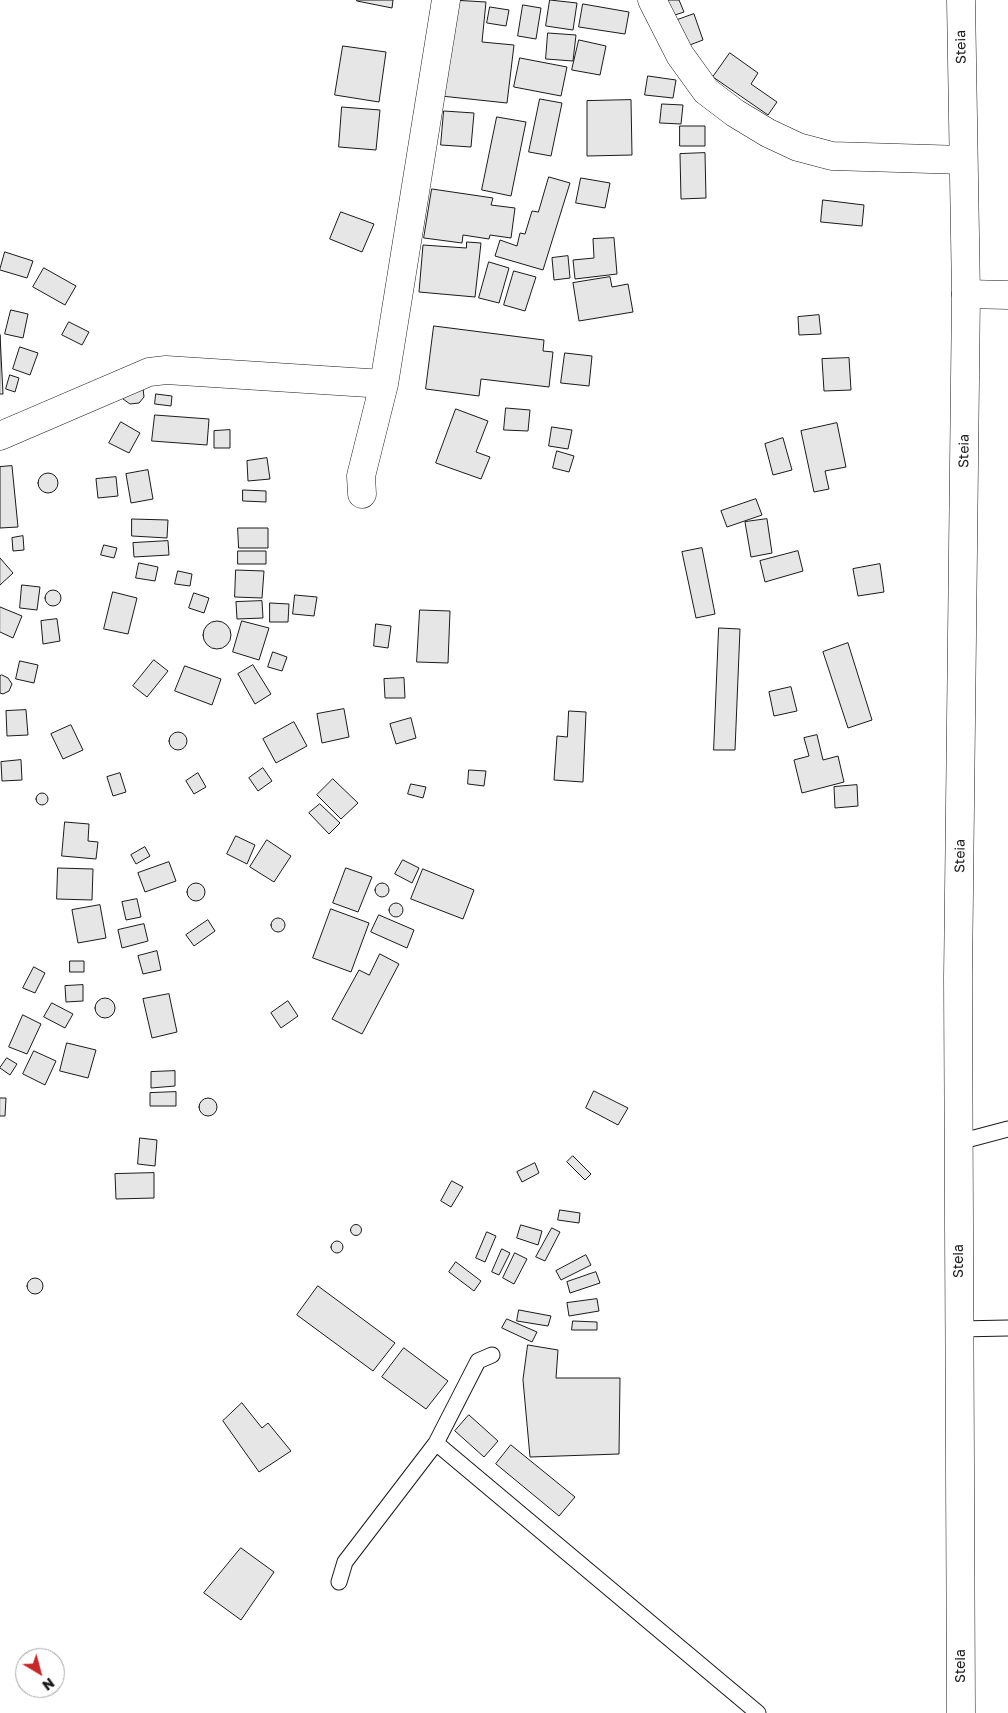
<!DOCTYPE html>
<html>
<head>
<meta charset="utf-8">
<style>
  body { margin:0 }
  #map { position:relative; width:1008px; height:1713px; overflow:hidden; background:#fff; font-family:"Golos Text",sans-serif }
  canvas { display:block }
  .north { position:absolute; left:15px; top:1648px; width:50px; height:50px; box-sizing:border-box; background:#fff; border:1px solid #a3a3a3; border-radius:50%; rotate:143deg; font-size:14px; font-weight:700; line-height:20px; text-align:center; color:#1a1a1a }
  .north::after { content:''; display:block; margin:auto; width:18px; height:22px; background:#c62828; clip-path:polygon(50% 0,100% 100%,50% 72%,0 100%) }
</style>
</head>
<body>
<div id="map">
<canvas width="1008" height="1713"></canvas>
<div class="north">N</div>
</div>
<script>
const c = document.querySelector('canvas').getContext('2d');
c.lineJoin = 'round';
function paint(path, color) { c.fillStyle = color; c.fill(path, 'evenodd'); }
function strokePath(path, color, width, dash) { c.strokeStyle = color; c.lineWidth = width; c.lineCap = dash ? 'butt' : 'round'; c.setLineDash(dash || []); c.stroke(path); }
function label(font, color, halo, rows, align = 'center') {
  c.font = font + ' "Golos Text",sans-serif'; c.lineWidth = 4; c.setLineDash([]); c.textBaseline = 'middle'; c.strokeStyle = halo; c.fillStyle = color; for (const [text, x, y, turn = 0] of rows) {
    c.save(); c.translate(x, y); c.rotate((+turn || 0) * Math.PI / 180); c.textAlign = isNaN(turn) ? turn : align; if (halo) c.strokeText(text, 0, 0); c.fillText(text, 0, 0); c.restore();
  }
}
const building = new Path2D(`
  M357,0h36l-1,8 -35,-7z
  M452,0l34,2 -4,40 32,3 -7,58 -66,-7z
  M550,0l27,3 -4,27 -27,-4z
  M659,0h20l5,12 -18,6z
  M583,4l46,8 -4,22 -46,-7z
  M523,5l18,3 -5,31 -18,-3z
  M490,7l19,3 -3,16 -19,-3z
  M694,14l9,26 -24,9 -10,-26z
  M548,33l28,2 -3,26 -27,-2z
  M579,40l27,6 -6,29 -28,-5z
  M343,46l43,6 -7,50 -44,-7z
  M730,53l28,20 -7,11 26,18 -9,13 -55,-38z
  M520,58l47,9 -6,29 -47,-9z
  M648,76l28,4 -3,18 -28,-3z
  M540,99l22,4 -11,53 -22,-4z
  M631,100l1,55 -45,1v-55z
  M662,104l21,1 -2,19 -21,-1z
  M342,107l38,3 -4,40 -37,-3z
  M444,111l30,2 -3,34 -30,-2z
  M497,117l29,5 -15,74 -29,-6z
  M680,126h25v20h-25z
  M705,153l1,45 -25,1 -1,-45z
  M549,177l21,6 -27,87 -48,-14 5,-16 17,6 3,-13 5,1 7,-23 6,1z
  M581,178l29,5 -5,25 -29,-5z
  M432,189l61,9 -2,7 24,3 -4,30 -21,-3 -1,4 -26,-4 -1,8 -38,-5z
  M823,200l41,5 -2,21 -41,-4z
  M341,212l33,12 -12,28 -32,-13z
  M614,238l3,36 -42,5 -2,-19 21,-2 -1,-19z
  M467,242l14,1 -6,54 -56,-5 4,-47 43,3z
  M5,252l28,9 -6,17 -27,-8z
  M568,256l2,22 -16,2 -2,-22z
  M489,262l20,6 -10,35 -20,-5z
  M44,268l32,18 -11,19 -32,-18z
  M514,271l22,6 -11,34 -21,-6z
  M610,277l2,10 16,-3 5,28 -54,9 -6,-38z
  M11,310l17,4 -5,24 -18,-4z
  M819,315l2,19 -22,1 -1,-18z
  M69,322l20,10 -7,13 -20,-10z
  M434,326l110,14 -1,11 10,1 -4,35 -68,-8 -2,17 -53,-7z
  M0,335l3,59h-3z
  M20,347l18,6 -8,22 -17,-6z
  M565,353l27,3 -3,30 -28,-3z
  M849,358l2,32 -27,1 -2,-32z
  M10,375l9,3 -4,14 -9,-3z
  M143,388l1,9 -5,6 -9,1 -7,-5 -1,-4z
  M156,394l16,2 -1,10 -16,-2z
  M506,408l24,2 -2,21 -24,-1z
  M456,409l32,12 -12,31 14,5 -9,22 -45,-16z
  M155,415l54,4 -2,26 -55,-4z
  M121,422l19,11 -11,20 -20,-10z
  M837,423l9,44 -21,4 4,18 -15,3 -13,-61z
  M552,427l20,3 -4,19 -19,-3z
  M230,430v18h-16v-17z
  M783,438l9,32 -19,5 -8,-31z
  M557,451l17,5 -5,16 -16,-4z
  M267,458l3,21 -22,2 -1,-20z
  M12,466l6,61 -18,1v-61z
  M148,470l5,29 -22,4 -5,-29z
  M38 483a10 10 0 1 1 20 0a10 10 0 1 1-20 0Z
  M116,477l2,19 -20,2 -2,-19z
  M243,490l23,1v11l-23,-1z
  M756,499l6,16 -35,12 -6,-16z
  M132,519l36,1 -1,18 -35,-2z
  M767,519l5,34 -21,4 -6,-35z
  M238,528h30v20h-29z
  M23,536l1,14 -11,1 -1,-13z
  M168,541l1,14 -35,2 -1,-14z
  M104,545l13,3 -3,10 -13,-3z
  M702,548l13,66 -19,4 -14,-66z
  M238,551h28v13h-28z
  M798,551l5,20 -38,11 -5,-21z
  M0,558l13,15 -13,12z
  M139,563l19,4 -3,14 -19,-3z
  M880,564l4,28 -26,4 -5,-27z
  M236,570l28,1 -2,27 -27,-1z
  M178,571l14,3 -2,12 -15,-2z
  M22,585l18,2 -3,23 -17,-2z
  M45 598a8 8 0 1 1 16 0a8 8 0 1 1-16 0Z
  M113,592l24,6 -9,36 -24,-5z
  M194,593l15,5 -5,15 -15,-5z
  M295,595l22,2 -3,19 -21,-2z
  M262,601l1,17 -26,1 -1,-17z
  M270,603l19,1 -1,18h-18z
  M0,607l22,9 -9,22 -13,-6z
  M420,610l30,1 -2,52 -31,-1z
  M57,619l3,22 -17,3 -2,-23z
  M242,621l27,7 -10,32 -26,-8z
  M203 635a14 14 0 1 1 28 0a14 14 0 1 1-28 0Z
  M376,624l15,2 -3,22 -14,-2z
  M719,628l21,1 -5,121h-21z
  M848,643l24,77 -24,8 -25,-76z
  M273,652l14,5 -5,14 -14,-4z
  M154,660l14,11 -21,26 -14,-11z
  M20,661l18,4 -4,18 -18,-4z
  M253,665l18,29 -16,10 -17,-30z
  M185,666l36,13 -9,26 -37,-14z
  M2,675l6,3 4,6 -3,7 -6,3 -3,-1v-17z
  M404,678l1,20h-20l-1,-19z
  M791,687l6,24 -23,5 -5,-24z
  M344,709l5,28 -27,6 -5,-29z
  M26,710l2,25 -21,1 -1,-25z
  M569,711l17,1 -3,70 -29,-2 3,-44 10,1z
  M411,718l5,20 -20,6 -6,-20z
  M294,722l13,24 -31,17 -13,-24z
  M71,725l12,25 -20,9 -12,-25z
  M169 741a9 9 0 1 1 18 0a9 9 0 1 1-18 0Z
  M817,735l6,25 15,-4 6,26 -42,11 -8,-33 15,-4 -5,-18z
  M21,760l1,20 -20,1 -1,-19z
  M263,768l9,13 -14,10 -9,-13z
  M469,770l17,1 -2,15 -16,-2z
  M120,773l6,19 -13,4 -6,-19z
  M198,773l8,14 -12,7 -8,-13z
  M333,779l25,24 -17,16 -24,-24z
  M411,784l15,3 -3,11 -15,-4z
  M857,785l1,21 -23,2 -1,-21z
  M36 799a6 6 0 1 1 12 0a6 6 0 1 1-12 0Z
  M320,804l20,19 -11,11 -20,-21z
  M65,822l24,2 -1,17 10,1 -2,17 -34,-3z
  M236,836l19,9 -8,19 -20,-10z
  M267,840l24,16 -17,26 -24,-15z
  M145,847l5,9 -14,8 -5,-9z
  M403,860l16,8 -7,15 -17,-9z
  M169,862l7,19 -31,11 -7,-19z
  M58,868l35,1 -1,31 -35,-1z
  M346,868l26,9 -14,35 -25,-9z
  M423,869l51,21 -11,29 -52,-20z
  M187 892a9 9 0 1 1 18 0a9 9 0 1 1-18 0Z
  M375 890a7 7 0 1 1 14 0a7 7 0 1 1-14 0Z
  M137,899l4,18 -15,3 -4,-18z
  M389 910a7 7 0 1 1 14 0a7 7 0 1 1-14 0Z
  M100,905l6,33 -28,5 -6,-33z
  M331,909l38,14 -18,49 -38,-14z
  M379,915l35,15 -7,18 -36,-16z
  M271 925a7 7 0 1 1 14 0a7 7 0 1 1-14 0Z
  M208,920l7,11 -21,15 -8,-11z
  M144,924l4,17 -26,7 -4,-18z
  M157,951l4,19 -18,4 -5,-18z
  M380,954l19,10 -37,70 -30,-15 27,-49 10,5z
  M70,961h14v11h-14z
  M34,967l11,6 -10,20 -12,-5z
  M83,985v16l-17,1 -1,-16z
  M169,994l8,38 -25,6 -9,-39z
  M95 1008a10 10 0 1 1 20 0a10 10 0 1 1-20 0Z
  M288,1001l10,15 -17,12 -10,-15z
  M52,1003l21,11 -8,14 -21,-11z
  M23,1015l18,9 -14,30 -18,-7z
  M67,1043l29,7 -8,28 -28,-7z
  M34,1051l22,10 -11,24 -22,-11z
  M7,1058l10,6 -7,11 -10,-7z
  M175,1071v15l-24,2v-16z
  M594,1091l34,17 -10,17 -32,-17z
  M176,1092v14h-26v-13z
  M199 1107a9 9 0 1 1 18 0a9 9 0 1 1-18 0Z
  M0,1098h6l-1,18h-5z
  M140,1138l17,2 -2,26 -17,-2z
  M573,1156l18,18 -6,6 -18,-18z
  M535,1163l4,10 -17,9 -5,-10z
  M154,1173v25l-38,1 -1,-25z
  M452,1181l11,6 -12,20 -10,-6z
  M560,1210l20,3 -1,10 -21,-3z
  M350.5 1230a5.5 5.5 0 1 1 11 0a5.5 5.5 0 1 1-11 0Z
  M521,1225l21,6 -4,14 -21,-7z
  M552,1228l8,4 -15,29 -9,-4z
  M487,1232l9,4 -11,26 -9,-4z
  M331 1247a6 6 0 1 1 12 0a6 6 0 1 1-12 0Z
  M502,1249l8,4 -11,22 -7,-3z
  M515,1253l12,6 -13,25 -11,-6z
  M586,1255l5,10 -30,15 -5,-9z
  M456,1262l25,19 -7,10 -25,-19z
  M596,1272l4,11 -30,10 -3,-11z
  M27 1286a8 8 0 1 1 16 0a8 8 0 1 1-16 0Z
  M318,1286l77,57 -22,28 -76,-56z
  M597,1299l2,12 -30,5 -2,-13z
  M519,1310l32,6 -3,10 -31,-5z
  M507,1319l30,13 -5,10 -30,-14z
  M573,1321l24,1v8h-25z
  M528,1345l30,5 -2,28h64l-1,76 -89,3 -7,-77z
  M404,1348l44,33 -22,28 -44,-32z
  M242,1403l20,25 6,-5 23,28 -32,21 -36,-51z
  M469,1415l29,26 -14,16 -29,-26z
  M511,1445l64,52 -16,19 -63,-52z
  M241,1548l33,24 -33,48 -37,-27z`);
const lane = new Path2D(`
  M959,1142l49,-13
  M959,1329l49,-1
  M492,1355l-14,6 -42,82 322,270
  M339,1582l6,-20 91,-119`);
const street = new Path2D(`
  M652,0l28,55 26,36 29,22 33,20 30,14 34,9 131,4
  M966,294l42,1
  M0,436l149,-64 17,-2 218,14
  M362,494l-1,-18 23,-92 62,-384`);
const primary = new Path2D(`
  M961,0l5,294 -8,683 3,736`);
const streetNames = [
  ["Steia",961,47,-91],
  ["Steia",964,451,-89],
  ["Steia",960,856,-89],
  ["Steia",959,1261,-90],
  ["Steia",961,1666,-90]
];
paint(building, '#e6e6e6');
strokePath(building, '#1a1a1a', 1);
strokePath(lane, '#1a1a1a', 17);
strokePath(street, '#1a1a1a', 29);
strokePath(primary, '#1a1a1a', 29);
strokePath(lane, '#fff', 15);
strokePath(street, '#fff', 28);
strokePath(primary, '#fff', 28);
label('14px', '#1a1a1a', '#fff', streetNames);
</script>
</body>
</html>
